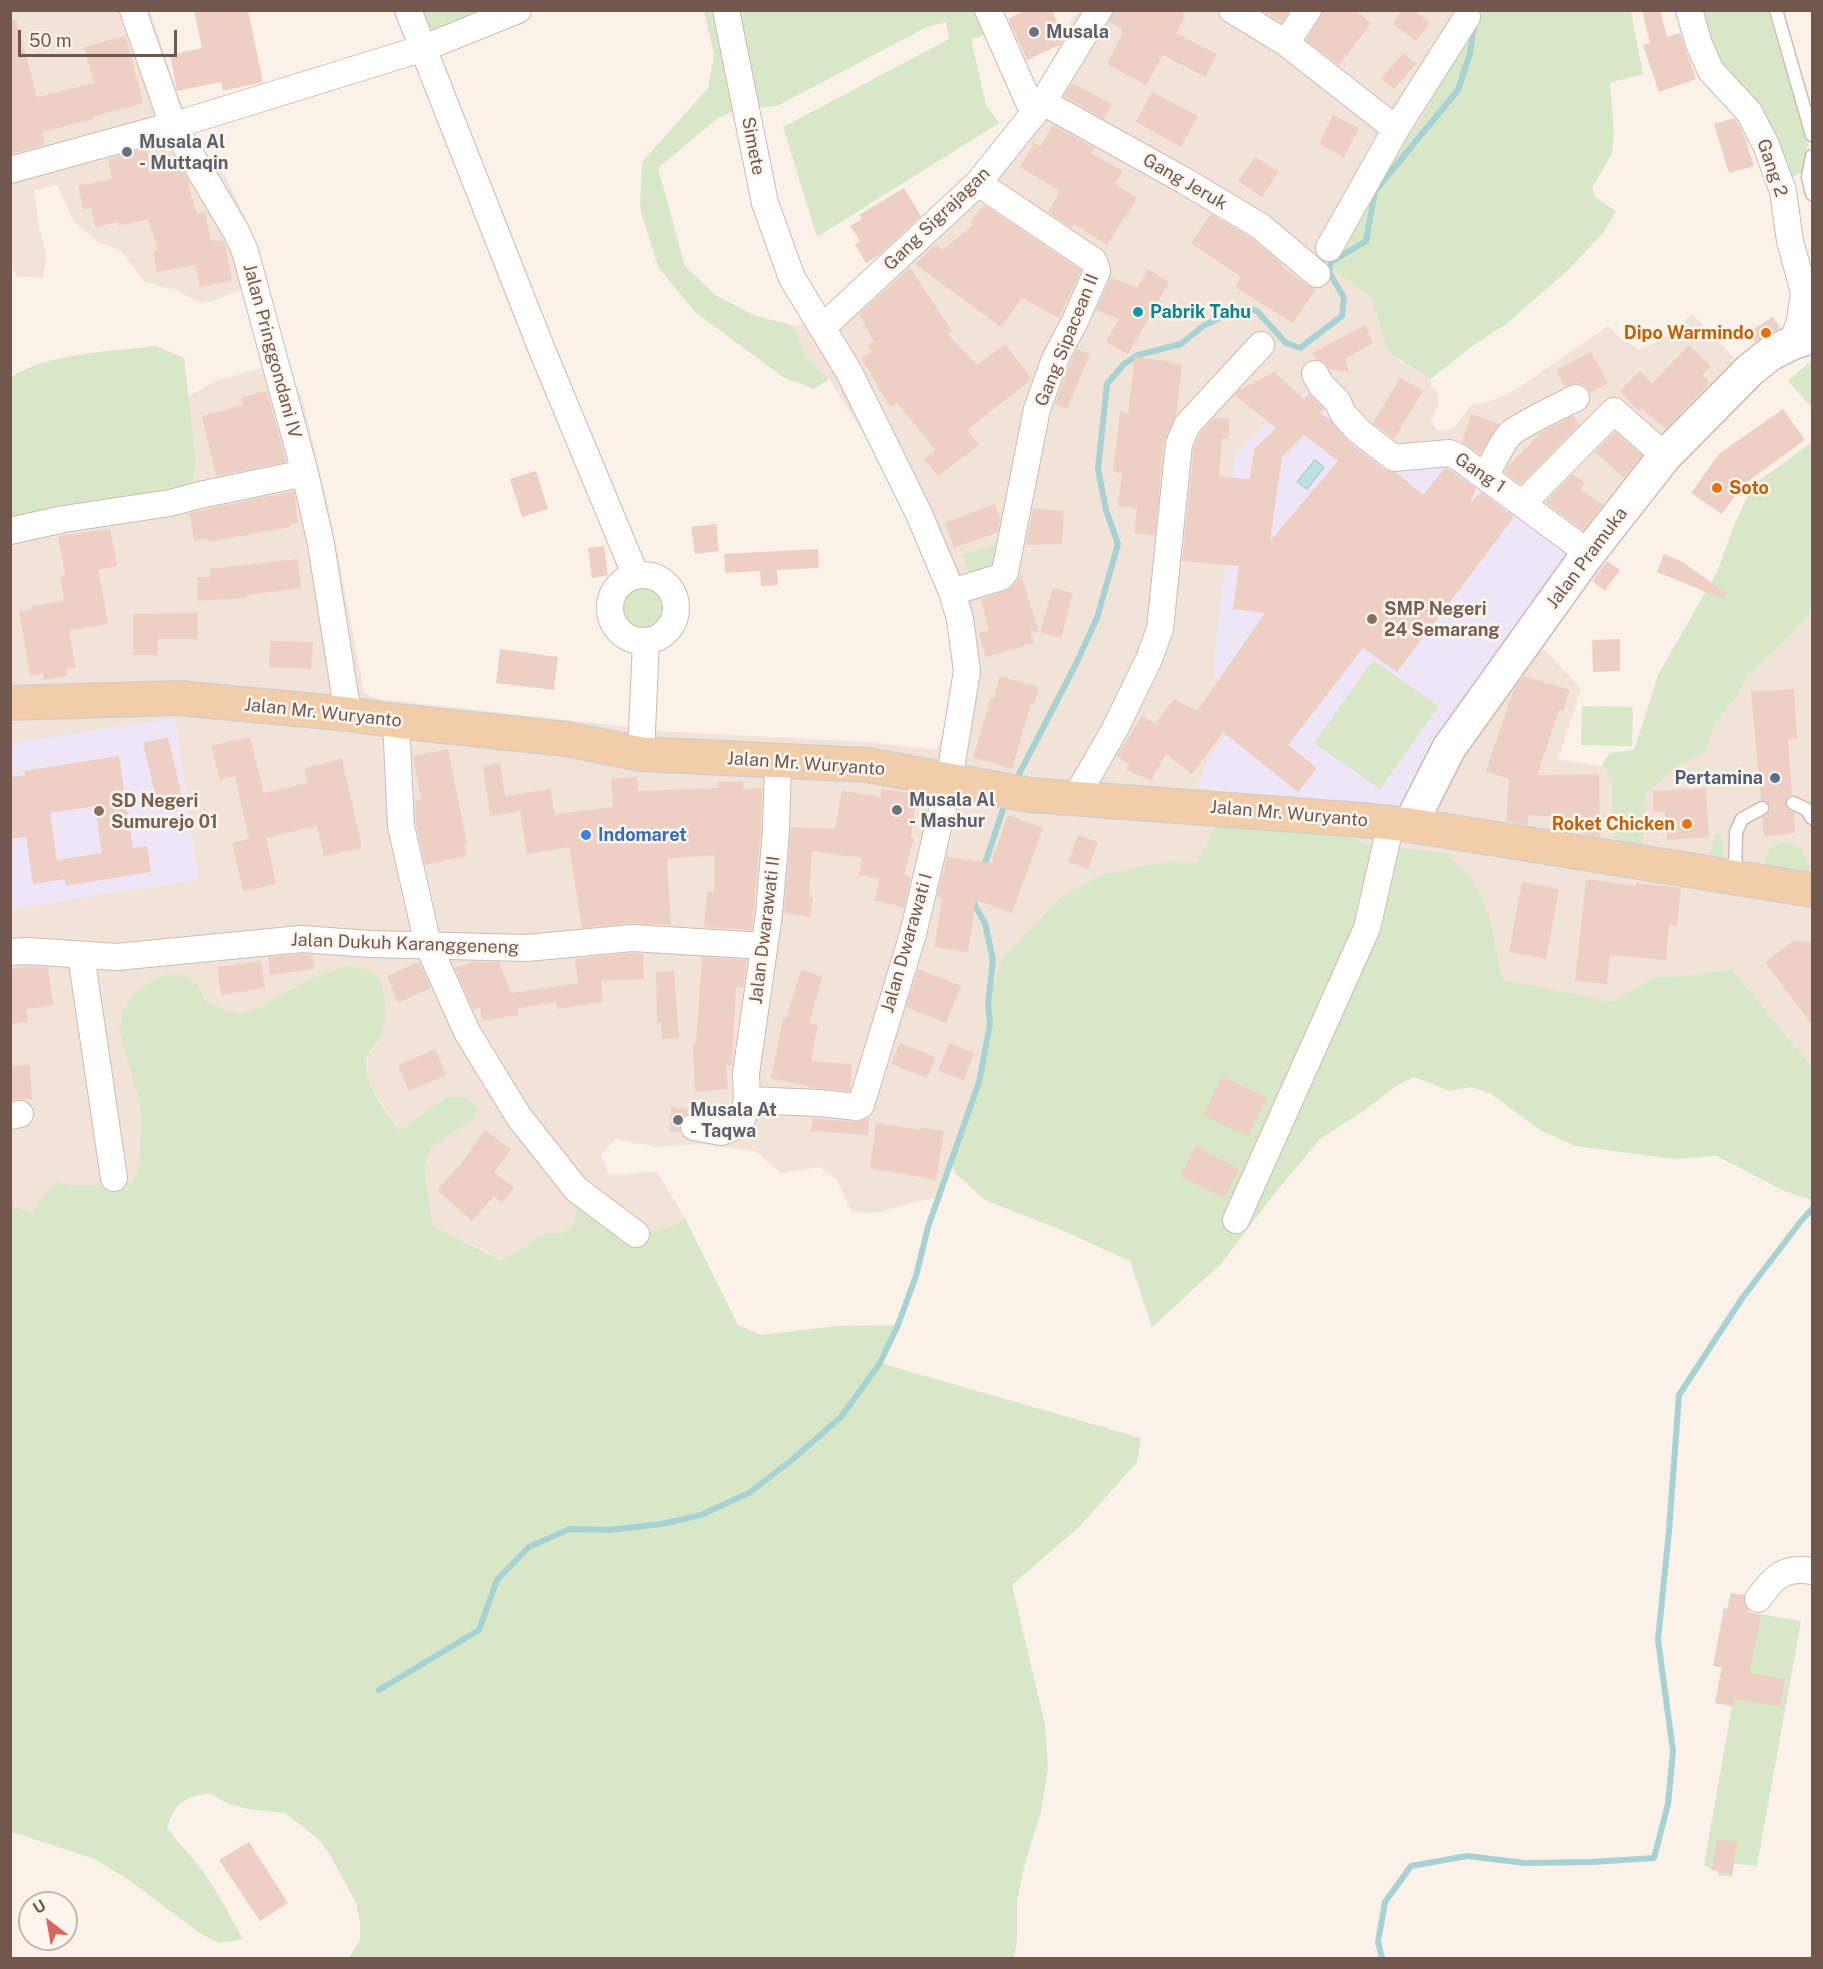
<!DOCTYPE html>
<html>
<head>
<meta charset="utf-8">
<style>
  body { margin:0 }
  #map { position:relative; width:1823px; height:1969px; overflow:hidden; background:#faf1e9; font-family:"Public Sans",sans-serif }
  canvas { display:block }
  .frame { position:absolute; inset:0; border:12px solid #72574f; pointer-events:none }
  .north { position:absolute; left:18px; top:1891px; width:60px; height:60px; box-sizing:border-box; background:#fdf6ef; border:2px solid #c5b6af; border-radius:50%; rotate:329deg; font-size:16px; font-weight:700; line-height:24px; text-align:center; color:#72574f }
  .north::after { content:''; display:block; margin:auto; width:21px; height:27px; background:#d7675c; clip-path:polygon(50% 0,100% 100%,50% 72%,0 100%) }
  .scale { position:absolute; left:18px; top:30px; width:159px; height:27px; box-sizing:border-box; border:3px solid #72574f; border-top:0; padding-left:8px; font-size:18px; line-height:21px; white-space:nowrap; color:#72574f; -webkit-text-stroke:4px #fdf6ef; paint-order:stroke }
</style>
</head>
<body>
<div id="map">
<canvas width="1823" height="1969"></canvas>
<div class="frame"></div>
<div class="north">U</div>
<div class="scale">50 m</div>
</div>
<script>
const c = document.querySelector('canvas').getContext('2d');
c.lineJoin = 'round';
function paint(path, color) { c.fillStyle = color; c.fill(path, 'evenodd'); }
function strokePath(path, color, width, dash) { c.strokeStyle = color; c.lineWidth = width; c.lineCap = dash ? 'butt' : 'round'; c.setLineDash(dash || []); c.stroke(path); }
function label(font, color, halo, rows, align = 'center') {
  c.font = font + ' "Public Sans",sans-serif'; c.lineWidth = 5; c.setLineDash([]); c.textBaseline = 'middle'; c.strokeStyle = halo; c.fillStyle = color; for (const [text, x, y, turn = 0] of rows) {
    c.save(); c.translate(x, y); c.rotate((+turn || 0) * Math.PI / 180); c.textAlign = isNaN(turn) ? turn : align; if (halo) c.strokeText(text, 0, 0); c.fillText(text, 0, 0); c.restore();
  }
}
const residential = new Path2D(`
  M11,11h139l33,98 14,32 30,38 20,43 19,58 -54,21 -12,2 -24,-13 -31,-8 -24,-31 -23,-9 -24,-20 -17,-37 -23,5 6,41 7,25 -4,22 -27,-2 -5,-14z
  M1080,11h374l10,27 -46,86 -14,17 -73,127 40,29 16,51 14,14 30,17v7l7,6 1,10 -8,19 6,9 10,1 8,-4 15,-21 24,-6 23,-11 91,-63 15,14 16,9 19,-7 15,-10 19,-18 49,51 -206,288 9,-4 37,40 -23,71 44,6 8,10 2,10v52l31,5 3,-50 32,-26 25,-15 6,-9 6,-19 24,-31 9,-18 37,-34 24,-27 3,-12v465l-80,-98 -39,6 -39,3 -42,25 -110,-24 -12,-63 -45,-63 -82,-10 -29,-15 -136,35 -29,-2 -68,14 -113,128 2,21 -11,58 -38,115 -30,6 -34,10 -26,-2 -14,-31 -17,-13 -39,6 -26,-22 -56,-7 -43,3 -41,-8 -14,16 8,19 14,1 22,-3 13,1 27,45 -8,6 -45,14 -56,-31 -1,16 -12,11h-19l-43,27 -16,-10 -36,-16 -16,-10 -9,-60 8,-18 33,-22 -18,-28 -48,33 -25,-38 -7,-18 1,-19 13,-17 -34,-73 -39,15 -51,28 -19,6 -32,-12 -8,-17 -79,46 20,70 2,20 -2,42 -6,18 -58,5 -19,-5 -13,15 -10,17 -18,-6 -5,-8v-679l63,-14 107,-19 16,-26 -8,-65 30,-16 68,-19 17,40 28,118 33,173 14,7 295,33 196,10 67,8 20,-44 4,-36 -28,-98 -23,-52 -36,-71 -44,-70 -24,-23 -11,-30 14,-2 135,-120 47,-53 14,-21 34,-40 34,-72z`);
const education = new Path2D(`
  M1313,386l45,51 91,19 126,95 -79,110 -58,72 -40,76 -202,-21 12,-29 33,-47 -5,-8 -21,-20v-36l14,-111 5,-81 23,-24z
  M175,718l24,162 -188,29v-166z`);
const green = new Path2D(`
  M418,11h82l-70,27z
  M704,11h273l11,23 -17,5 15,66 13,18 -182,114 -34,-110 166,-88 -3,-17 -19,5 -150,79 -42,4 -17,8 -60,50 27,98 30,29 41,21 38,10 11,30 24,23 -15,10 -31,-12 -88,-65 -37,-45 -18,-58 2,-47 66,-74 6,-33z
  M1454,11h177l12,63 -33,9 4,51 -2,19 -20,35 3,9 21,14 -12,21 -37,39 -61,53 -35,23 -40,32 -37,-23 -7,-8 -16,-51 -41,-29 43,-83 31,-44 14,-17 46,-86z
  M1697,11h71l40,133 -5,28 -16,7 -78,-124z
  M156,346l28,12 11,93 1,10 -3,20 -13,6 -107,19 -62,14v-143c41,-25 98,-25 145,-31z
  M1812,360v48l-24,-27z
  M1812,442v160l-3,12 -24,27 -37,34 -9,18 -24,31 -6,19 -6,9 -25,15 -32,26 -3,50 -10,2 -21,-7v-52l-2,-10 -8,-10 7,-13 25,-3 24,-75 59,-103 17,-46 18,-40z
  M994,545l6,21 -31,9 -6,-21z
  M619 607a25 25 0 1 1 50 0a25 25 0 1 1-50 0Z
  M1373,660l66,46 -59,83 -66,-46z
  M1582,706l51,1 -1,39 -51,-1z
  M1217,824l117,4 29,15 82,10 26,25 19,39 12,62 110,23 42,-24 39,-3 39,-6 80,98v133l-28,-9 -67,-35 -42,3 -100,-13 -35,-16 -50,-37 -20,-6 -20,4 -36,-14 -18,9 -31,24 -45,29 -49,59 -50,66 -69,63 -22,-66 -64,-29 -81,-32 -30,-27 -3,-10 27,-81 11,-58 -2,-20 15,-46 56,-59 42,-24 68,-14 29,2z
  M1719,834l4,6v22l-16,-4 6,-13 2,-10z
  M1783,842c22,0 27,21 27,40l-48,-11c3,-14 6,-25 21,-29z
  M347,965l19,4 15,12c4,18 7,37 0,55 -2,7 -11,12 -13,19 -9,24 18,56 31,75l48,-33h18l14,13 -14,15 -33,22 -8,18 9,60c22,14 46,23 68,36l43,-27 19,-1 12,-10 1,-16 56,31 45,-14 8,-6 53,107 23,10 76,-9 61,-1 -18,38 261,75 -4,24 -58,65 -67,58 33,139 3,44 -7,44 -15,48 -9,40v40l-3,18h-665l11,-18v-19l-4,-18 -27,-50 -12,-15 -32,-25 -37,-4 -21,-6 -18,-10c-26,5 -32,8 -42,34 10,16 24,28 35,43 16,22 28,46 41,69l-23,4 -19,-9 -71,-53 -35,-22 -80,-26 -4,1 -1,-635 5,8 18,6 10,-17 13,-15 19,5 58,-5 6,-18 2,-42 -2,-20 -20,-70 4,-19 9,-17 16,-11 17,-10h18l15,11 8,17 32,12 19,-6 51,-28z
  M1731,1593l20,3 -3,16 53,9 -44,245 -23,-2 -2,13 -14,-2v-4l-6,-1 -8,-5 28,-159 -17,-3 7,-36 -9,-1z`);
const water = new Path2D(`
  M1315,460l9,7 -17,22 -10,-7z`);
const stream = new Path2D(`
  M1016,780l60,-116 21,-46 21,-74 -12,-34 -8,-41 9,-85 17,-20 14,-9 43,-11 22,-18 35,-17 10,-1 9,3 29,32 14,5 42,-32 2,-18 -15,-26 2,-10 35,-21 9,-50 83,-101 12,-37 4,-28
  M983,870l22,-67
  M379,1690l100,-60 18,-50 32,-33 40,-18 40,1 53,-6 39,-9 48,-22 44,-34 48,-42 39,-54 18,-38 18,-49 12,-49 51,-145 11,-58 -2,-20 5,-44 -8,-37 -11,-19v-4
  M1382,1958l-4,-16 7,-40 26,-36 56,-10 58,7 67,-1 62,-4 14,-54 5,-53 -15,-111 11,-109 10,-136 64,-98 58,-76 11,-12`);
const building = new Path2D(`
  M194,10h54l15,72 -40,9 -2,-9 -44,9 -7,-36 32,-7z
  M1026,10h26l12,28 -4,7 -33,15 -19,-41z
  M1114,10h71l-2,5 2,2 -9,16 41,21 -12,23 -42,-22 -17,30 -39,-21 16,-31 -2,-1 1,-3 -13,-7z
  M1263,10h27l-8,13z
  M1323,10h32l16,13 -32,42 -33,-25 14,-22z
  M1402,10h11l17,13 -14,18 -23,-17z
  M1642,10h18l7,27 13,-4 16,46 -37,13 -16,-47 7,-2z
  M16,20l21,77 57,-14 -10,-36 42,-11 17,67 -50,14v2l-51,13 3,13 -35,9v-133z
  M1403,53l13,11 -22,25 -13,-10z
  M1072,83l40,21 -8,15 -40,-23z
  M1152,92l46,24 -17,31 -45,-25z
  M1333,115l26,13 -15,29 -25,-13z
  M1735,118l9,17 10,31 -25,7 -15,-49z
  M1053,125l41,23 -3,5 32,18 -8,13 22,14 -30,47 -33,-21 -2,4 -24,-16 12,-21 -40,-24 14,-24 6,4z
  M146,148l5,23 26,-10 13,22 -2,2 9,29 8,-2 6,29 13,-1 8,41 -32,6 -5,-22 -38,7 -4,-21 5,-1 -10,-31 -29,7 -1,-4 -23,5 -4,-19 -8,2 -5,-24 34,-7 -4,-20z
  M1255,157l23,15 -16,25 -24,-16z
  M904,188l17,28 -42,39 -13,8 -11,-18 5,-4 -10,-15 12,-7 -3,-4z
  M984,205l97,65 -22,48 -37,-20 -21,29 -86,-63 22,-20 5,7 31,-26 -3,-3z
  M1211,214l40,24 31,26 -1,2 26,19 9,4 -23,34 -58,-36 6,-10 -50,-34z
  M910,268l42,63 -5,3 30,31 28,-21 27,35 -65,51 12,15 -41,31 -14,-17 12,-9 -39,-47 -7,4 -29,-49 11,-6 -4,-6 6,-4 -15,-28z
  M1148,269l21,13 -41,72 -22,-12 13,-23 -23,-9 15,-33 26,11z
  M1773,317l7,11 -25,14 -7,-10z
  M1365,325l8,18 -28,16 4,13 -20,-3 -6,-7 -7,-3 -4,-6z
  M1689,345l22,21 -9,9 7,8 -43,46 -25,-21 -3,3 -18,-20 20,-20 12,13z
  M1077,349l13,5 -23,55 -12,-5 14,-39z
  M1591,352l17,31 -18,10 -5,-7 -7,-3 -13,4 -9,-17z
  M1135,357l38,5 -1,2 10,1 -6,50 -12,27 -9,93 -21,-2 3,-25 -19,-2 4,-33 -9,-1 7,-60 8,1z
  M1274,372l30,27 5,-5 15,15 -4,4 10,7 21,24 34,26 12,3 26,22 21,-26 3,-1 29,20 -6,16 11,-12 33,25 -117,155 -34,-24 -75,97 29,23 -19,24 -75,-60 -31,42 -26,-20 -15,26 -25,-10 4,-5 -13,-9 25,-40 13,8 19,-25 23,12 68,-98 -32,-4 6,-43 -57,-5 12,-113 6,-15 14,-15 16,1 -2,20 -6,-1 -3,39 31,2 4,-30 22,-21 -41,-33 4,-5zM1304,435l34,26 -68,80 12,-84z
  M1400,378l23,13 -29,48 -21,-16z
  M267,391l19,71 -70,14 -14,-60 41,-11 -2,-7z
  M1783,409l22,31 -61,44 -22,30 -31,-21 28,-39z
  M1472,414l27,10 -19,30 -18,-12z
  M1573,416l7,8 -59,60 -17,-12 4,-6 34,-34z
  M1615,432l27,23 -18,23 -29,-26z
  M536,471l12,38 -26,8 -12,-38z
  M1573,474l12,9 -5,6 23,16 -20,25 -38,-28z
  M294,491l4,32 -8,1 1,3 -83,15v-4l-14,3 -4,-28z
  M995,504l5,15 -2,13 -44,16 -9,-25z
  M1033,508l31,3 -2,33 -36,1z
  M716,524l3,27 -24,3 -4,-27z
  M110,529l7,37 -19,4 10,54 -39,6 7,38 -10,1 1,7 -23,4 -1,-7 -13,3 -11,-64 13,-3v-3l32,-5 -4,-25h5l-7,-40z
  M604,546l4,29 -16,3 -4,-30z
  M818,549l1,19 -42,2 1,15 -17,1 -1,-15 -35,2 -1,-19z
  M1664,554l17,7 45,32 -3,6 -66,-27z
  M298,559l3,29 -55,7 1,3 -49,3 -1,-24h13v-8z
  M1607,561l13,9 -15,21 -13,-10z
  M1021,575l18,57 -9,-2 4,13 -48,14 -7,-24 10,-3 -8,-31 25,-8 7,-5z
  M1053,588l20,5 -12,45 -21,-6z
  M198,613v26h-40v16h-25v-41z
  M1620,639v32l-27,1 -1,-32z
  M270,641l43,1 -2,27 -42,-2z
  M500,649l58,8 -4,33 -58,-7z
  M1000,676l39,11 -5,17 -3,-1 -19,66 -39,-12 18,-59 3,1z
  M1524,676l46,14 -7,21 -4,-1 -22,65 62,-1 1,63 -18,-3v-8l-17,1v-9l-37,-3v10l-22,-4 3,-42 -23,-8 28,-82z
  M1794,689l3,49 -9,1 4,56 -4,2 -3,6 2,5 7,4 1,21 -31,3 -2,-19 7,-4 1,-5 -3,-7 -6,-1 -10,-108z
  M168,737l14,59 -25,6 -14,-59z
  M250,737l14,56 44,-10 -4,-15 38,-9 20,89 -38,8 -7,-30 -51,12 10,46 -33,7 -11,-48 17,-4 -14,-63 -15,4 -9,-34z
  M448,749l19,94 -3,1 2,12 -41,9 -9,-41 -1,-23 6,-2 -8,-43z
  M119,756l14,92 14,-2 4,26 -85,14 -1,-7 -32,5 -7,-47 -16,2v-62l15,-2 -1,-4zM95,806l7,47 -45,7 -7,-47z
  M500,763l5,33 45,-7 5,25 58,-7 -2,-28 26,-2 1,14 80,-3 -1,-6 26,-1 1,8 18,-1 -1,42 -9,100 -48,-3 3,-36 7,1v-37l-47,4 4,66 -40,-2 -49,5 -13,-81 -42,7 -7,-43 -30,5 -7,-50z
  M1706,788l3,49 -42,3 -2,-28h-12v-21z
  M882,789l35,5 -6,43 3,1 -10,37 7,2 -7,31 -30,-8 6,-21 -21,-4 3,-17 -50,-7 -3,46 4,1 -3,19 -26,-4 7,-86 44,2 7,-38 38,6z
  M1008,815l35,13 -31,85 -36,-13 -8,52 -34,-5 8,-49 -5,-1 10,-40 44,6z
  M1078,835l20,7 -10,27 -20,-7z
  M1586,879l50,7v-3l45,5 -4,38 -8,-1 -3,35 -56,-5 -3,29 -32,-3z
  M1522,882l37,7 -13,70 -37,-7z
  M1793,941l19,1v83l-47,-63z
  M632,953l11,1 1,25 -43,2 2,21 -46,7 -1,-7 -38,6 1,7 -37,6 -2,-14 -7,3 -18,-42 17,-6h27l12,31 67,-10 -3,-24z
  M301,954l11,1 2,14 -44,6 -2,-18z
  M702,957l45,3 -4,27h-7l-4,78h-6l2,24 -33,3 -2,-49h3z
  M261,961l4,27 -44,7 -4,-28z
  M419,962l12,26 -33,15 -11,-27z
  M30,966l18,1 5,38 -27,4 2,13 -18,2v-55z
  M918,969l43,17 -15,37 -40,-16z
  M801,970l22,6 -14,47 9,2 -7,36 41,3 -2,27 -34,-3 -45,-10 12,-59h3z
  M674,971l5,67 -17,1 -1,-16h-4l-1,-51z
  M900,1043l36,14 -9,21 -36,-14z
  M949,1043l25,10 -10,27 -26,-9z
  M435,1049l11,26 -37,16 -11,-26z
  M30,1065l2,34 -22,1v-34z
  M1222,1076l45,22 -19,38 -45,-21z
  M671,1107l17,2 -1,5 -5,4 -3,6 1,8 -11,-1z
  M813,1118l42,4 14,-4 -1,17 -57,-4z
  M876,1123l44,7 1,-2 23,3 -8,49 -66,-12z
  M485,1130l26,20 -17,22 20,16 -12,15 -8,-7 -22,25 -35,-31 23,-25z
  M1196,1146l43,23 -15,29 -44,-22z
  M1731,1593l13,2v9l4,6 -1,2 14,3 -11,58 35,6 -5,28 -46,-8 -2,7 -17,-3 7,-36 -9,-1 11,-58 4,1z
  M1717,1839l20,3 -5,32 -20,-4z
  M249,1842l39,61 -28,18 -41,-61z`);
const lane = new Path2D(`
  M1776,10l36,125
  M1812,156l-4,21 4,17
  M1793,803l13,6 6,9
  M1735,878l1,-46 6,-13 20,-11`);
const street = new Path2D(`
  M133,10l40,115 64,108 8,18 60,222 16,71 27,170
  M408,10l134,340 94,226
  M726,10l39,193 27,75 57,94 70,142 33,78 8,27 7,52 -18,110 -36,153 -52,171 -4,2 -37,-4 -73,-3
  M988,10l46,104
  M1232,10l54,33 110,86
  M1689,10l10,34 12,27 38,41 17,33 17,46 7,50 14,51 -4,29 -8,22
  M1286,43l22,-33
  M1043,102l142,79 75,45 57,48
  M10,170l178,-49 236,-73 94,-38
  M1329,248l67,-119 71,-112
  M823,327l155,-144 65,-81 56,-92
  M1315,374l6,11 16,16 7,14 16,17 34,26 55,-5 8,3 122,90 6,12
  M1484,476c10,-13 15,-29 25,-41 10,-10 53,-30 67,-37
  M1529,497l85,-86 51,45
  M10,531l54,-12 106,-16 30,-8 105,-22
  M610 608a33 33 0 1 1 66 0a33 33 0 1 1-66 0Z
  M952,592l49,-15 4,-5 32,-163 18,-50 21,-40 21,-48 -3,-10 -116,-78
  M396,721l5,105 27,119 39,87 52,85 57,72 60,45
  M641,754l5,-113
  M1076,797l39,-68 34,-70 11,-30 19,-185 8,-19 74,-80
  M10,952l18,-1 89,6 184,-18 70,5 156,4 105,-10 132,8
  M81,955l33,223
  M10,1116l10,-2
  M694,1127l27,5 13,-5 8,-7 5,-20 -1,-27 23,-159 7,-83 2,-71
  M1236,1220l131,-292 24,-105
  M1758,1599c16,-22 26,-33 54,-28`);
const secondary = new Path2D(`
  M1410,825l39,-77 136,-190 80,-102 85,-86 20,-16 22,-11 20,-7`);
const primary = new Path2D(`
  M10,703l169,-5 169,16 48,7 170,18 75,15 226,11 163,30 332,25 48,5 402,65`);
const markers = [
  [1034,32,6,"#6b7280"],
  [127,152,6,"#6b7280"],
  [1138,312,6,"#0f9aa8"],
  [1766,333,6,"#e8710a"],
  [1717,488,6,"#e8710a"],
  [1372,619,6,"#8d6e63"],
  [1775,778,6,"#5c6f8a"],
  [897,810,6,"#6b7280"],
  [99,811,6,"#8d6e63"],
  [1687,824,6,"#e8710a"],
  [586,835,6,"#3f7fe0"],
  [678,1120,6,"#6b7280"]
];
const worshipNames = [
  ["Musala",1046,32],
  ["Musala Al",139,142],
  ["- Muttaqin",139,163],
  ["Musala Al",909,800],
  ["- Mashur",909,821],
  ["Musala At",690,1110],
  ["- Taqwa",690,1131]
];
const streetNames = [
  ["Simete",753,146,79],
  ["Gang 2",1772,168,71],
  ["Gang Jeruk",1185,182,30],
  ["Gang Sigrajagan",937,219,-44],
  ["Gang Sipacean II",1067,340,-68],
  ["Jalan Pringgondani IV",272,351,75],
  ["Gang 1",1480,473,34],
  ["Jalan Pramuka",1587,558,-53],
  ["Jalan Mr. Wuryanto",323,713,6],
  ["Jalan Mr. Wuryanto",806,764,4],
  ["Jalan Mr. Wuryanto",1289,814,5],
  ["Jalan Dwarawati II",765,930,-83],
  ["Jalan Dwarawati I",907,943,-74],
  ["Jalan Dukuh Karanggeneng",405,944,2]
];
const cultureNames = [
  ["Pabrik Tahu",1150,312]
];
const foodNames = [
  ["Dipo Warmindo",1754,333],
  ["Soto",1729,488,"left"],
  ["Roket Chicken",1675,824]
];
const educationNames = [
  ["SMP Negeri",1384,609],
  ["24 Semarang",1384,630],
  ["SD Negeri",111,801],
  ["Sumurejo 01",111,822]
];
const serviceNames = [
  ["Pertamina",1763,778]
];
const shopNames = [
  ["Indomaret",598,835]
];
paint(residential, '#f1e3d8');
paint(education, '#eee6f7');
paint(green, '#d9e7c9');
paint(water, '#bfe2e2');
strokePath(water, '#a7d2d3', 1.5);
strokePath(stream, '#a7d2d3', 6);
paint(building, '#edcfc4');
strokePath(lane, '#cdbbb3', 15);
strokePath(street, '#cdbbb3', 28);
strokePath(secondary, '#d0bab1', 36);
strokePath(primary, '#d5cdca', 36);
strokePath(lane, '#fff', 12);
strokePath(street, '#fff', 26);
strokePath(secondary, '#fff', 33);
strokePath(primary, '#f2cda9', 33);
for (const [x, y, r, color] of markers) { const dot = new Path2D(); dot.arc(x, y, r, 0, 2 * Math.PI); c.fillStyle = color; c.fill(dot); strokePath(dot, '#fdf6ef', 2); }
label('bold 18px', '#5b616d', '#fdf6ef', worshipNames, 'left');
label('18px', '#72574f', '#fdf6ef', streetNames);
label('bold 18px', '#0d838f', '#fdf6ef', cultureNames, 'left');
label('bold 18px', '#c56008', '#fdf6ef', foodNames, 'right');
label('bold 18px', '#785e54', '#fdf6ef', educationNames, 'left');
label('bold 18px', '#4e5e75', '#fdf6ef', serviceNames, 'right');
label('bold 18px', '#366cbe', '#fdf6ef', shopNames, 'left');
</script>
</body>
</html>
